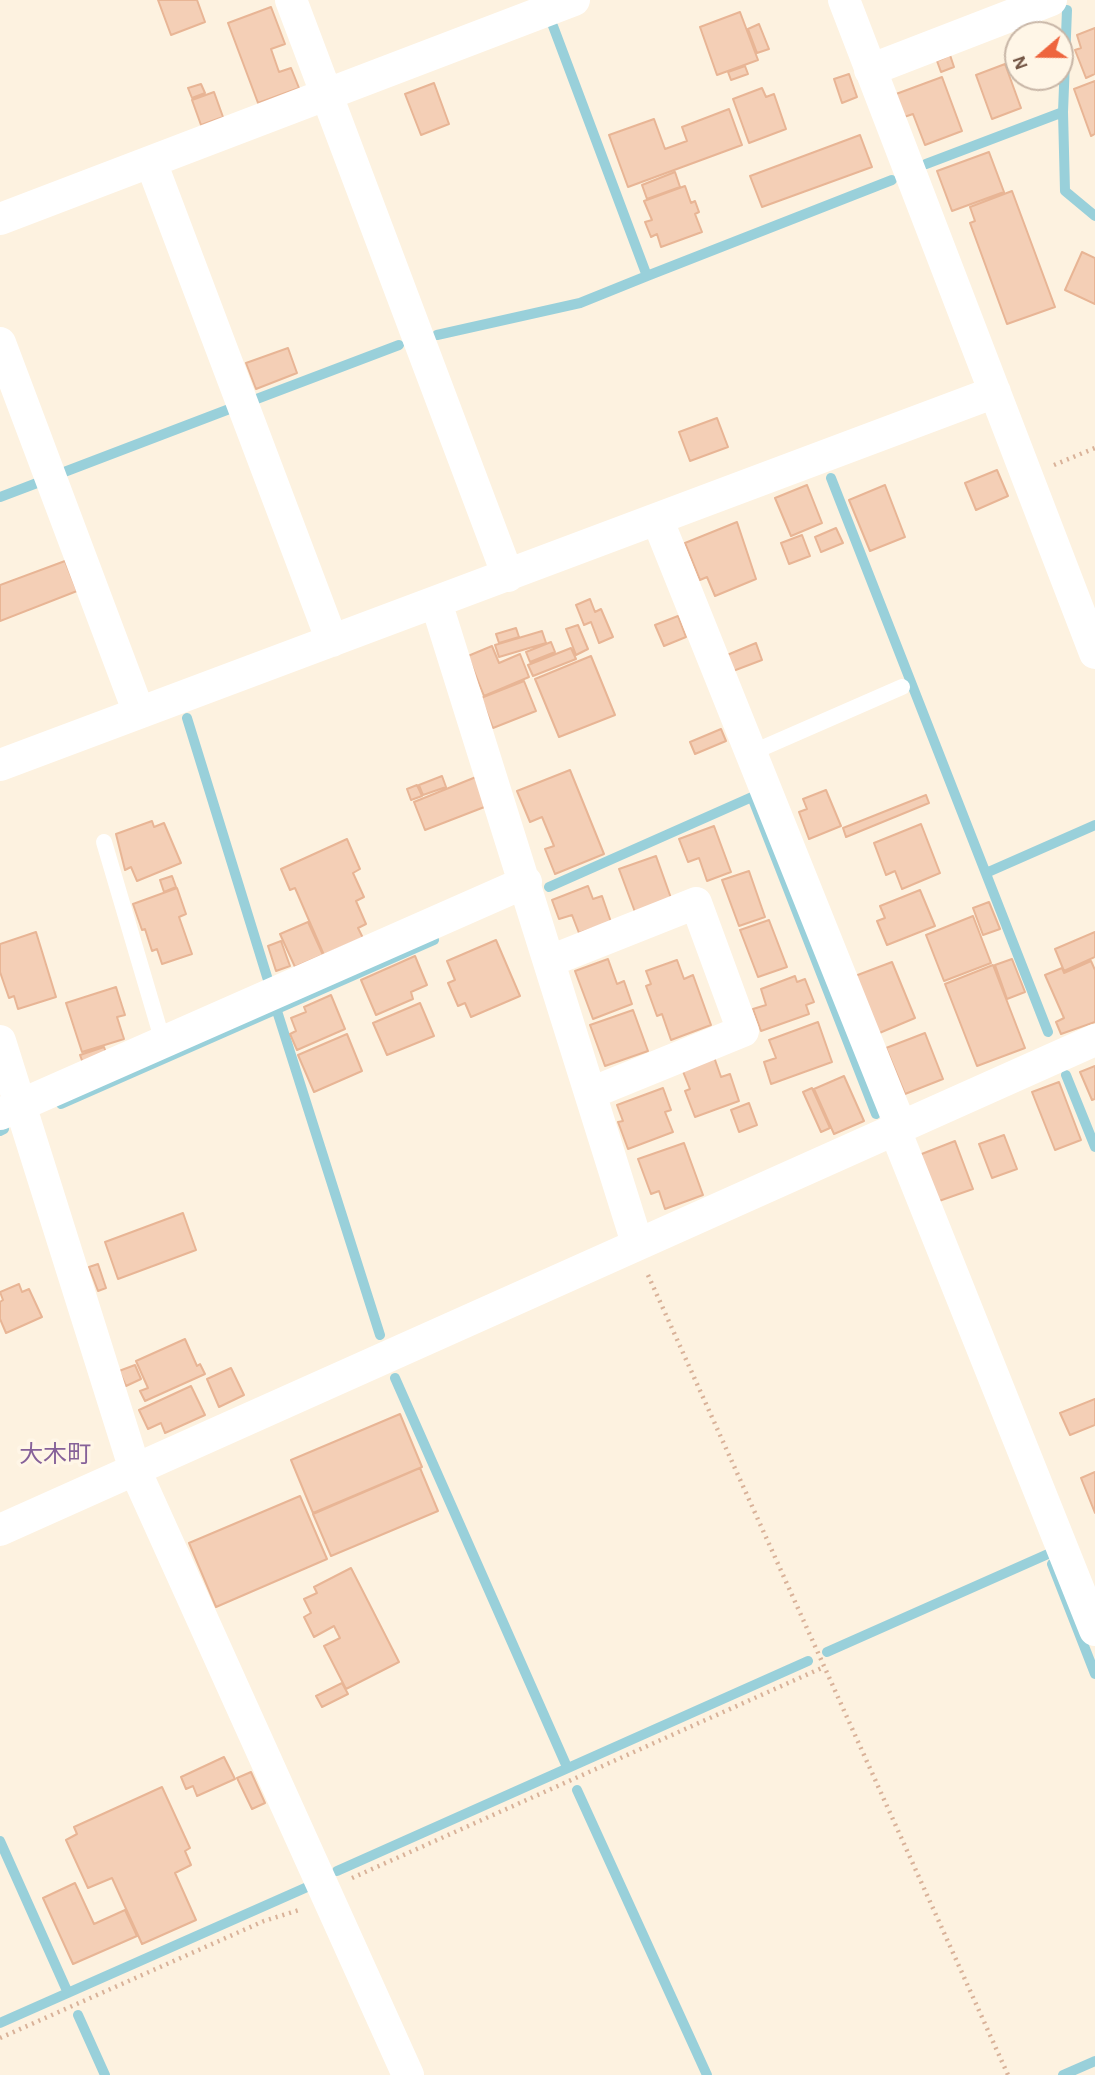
<!DOCTYPE html>
<html>
<head>
<meta charset="utf-8">
<style>
  body { margin:0 }
  #map { position:relative; width:1095px; height:2075px; overflow:hidden; background:#fdf2e0; font-family:"Alegreya Sans",sans-serif }
  canvas { display:block }
  .north { position:absolute; left:1004px; top:21px; width:70px; height:70px; box-sizing:border-box; background:#fff6e7; border:2px solid #c8b6a7; border-radius:50%; rotate:250deg; font-size:19px; font-weight:700; line-height:28px; text-align:center; color:#755746 }
  .north::after { content:''; display:block; margin:auto; width:24px; height:32px; background:#ee653e; clip-path:polygon(50% 0,100% 100%,50% 72%,0 100%) }
</style>
</head>
<body>
<div id="map">
<canvas width="1095" height="2075"></canvas>
<div class="north">N</div>
</div>
<script>
const c = document.querySelector('canvas').getContext('2d');
c.lineJoin = 'round';
function strokePath(path, color, width, dash) { c.strokeStyle = color; c.lineWidth = width; c.lineCap = dash ? 'butt' : 'round'; c.setLineDash(dash || []); c.stroke(path); }
function paint(path, color) { c.fillStyle = color; c.fill(path, 'evenodd'); }
function label(font, color, halo, rows, align = 'center') {
  c.font = font + ' "Alegreya Sans","Noto Sans JP",sans-serif'; c.lineWidth = 7; c.setLineDash([]); c.textBaseline = 'middle'; c.strokeStyle = halo; c.fillStyle = color; for (const [text, x, y, turn = 0] of rows) {
    c.save(); c.translate(x, y); c.rotate((+turn || 0) * Math.PI / 180); c.textAlign = isNaN(turn) ? turn : align; if (halo) c.strokeText(text, 0, 0); c.fillText(text, 0, 0); c.restore();
  }
}
const stream = new Path2D(`
  M1067,10l-4,102 2,79 30,25
  M553,26l94,250 245,-96
  M926,164l137,-52
  M437,335l143,-32 67,-27
  M254,400l145,-55
  M59,474l173,-66
  M831,478l217,554
  M0,497l37,-14
  M187,718l81,262
  M986,873l109,-48
  M549,887l203,-90 124,317
  M277,1011l103,324
  M1066,1075l29,72
  M61,1104l373,-164
  M0,1131l4,-2
  M395,1378l172,389
  M1052,1564l43,110
  M827,1652l221,-98
  M577,1790l130,285
  M0,1841l68,152
  M337,1871l471,-210
  M78,2015l27,60
  M0,2023l305,-135
  M1063,2075l32,-14`);
const building = new Path2D(`
  M158,0h39l8,22 -34,13z
  M271,7l14,37 -14,5 8,23 12,-4 8,20 -41,15 -30,-80z
  M740,12l18,48 -41,15 -17,-48z
  M759,24l10,25 -12,4 -9,-24z
  M1095,28v46l-9,4 -11,-28 6,-2 -4,-13z
  M950,55l4,12 -13,5 -4,-11z
  M1005,64l16,44 -29,11 -16,-44z
  M745,66l3,8 -17,6 -3,-8z
  M849,74l8,23 -15,6 -8,-24z
  M942,77l20,54 -37,14 -12,-31 -9,3 -8,-23z
  M1095,81v53l-4,2 -17,-47z
  M434,83l15,41 -28,11 -16,-41z
  M201,84l4,9 -13,5 -4,-10z
  M762,88l4,9 8,-3 12,35 -37,14 -16,-44z
  M214,92l9,25 -22,8 -9,-25z
  M729,109l13,36 -114,42 -19,-52 45,-16 11,30 22,-8 -5,-14z
  M860,135l12,32 -110,40 -12,-31z
  M989,152l15,40 -52,19 -15,-40z
  M675,172l5,15 -33,12 -5,-14z
  M685,186l6,17 4,-2 4,11 -4,2 7,18 -41,15 -4,-13 -6,3 -6,-15 7,-2 -8,-19z
  M1012,191l43,116 -48,17 -37,-101 5,-2 -5,-14z
  M1082,252l13,6v46l-30,-14z
  M288,348l9,25 -41,16 -10,-26z
  M717,418l11,29 -38,14 -11,-29z
  M997,470l11,26 -32,14 -11,-27z
  M807,485l15,38 -31,13 -16,-38z
  M885,485l20,52 -35,14 -21,-51z
  M737,522l19,57 -41,17 -8,-19 -7,3 -15,-37z
  M836,528l7,15 -22,9 -6,-15z
  M802,535l8,21 -21,8 -8,-21z
  M65,561l12,30 -77,30v-36z
  M590,599l5,13 6,-3 12,28 -14,6 -8,-21 -7,3 -8,-20z
  M678,616l8,21 -22,9 -9,-21z
  M578,625l10,24 -12,6 -10,-26z
  M516,628l3,9 -20,6 -3,-9z
  M542,631l4,12 -47,14 -4,-12z
  M551,642l4,10 -25,10 -4,-10z
  M756,643l6,17 -29,11 -6,-16z
  M492,646l7,17 21,-9 9,23 -45,19 -16,-40z
  M571,648l5,11 -43,17 -5,-11z
  M591,656l24,59 -56,22 -24,-58z
  M524,681l12,30 -43,17 -12,-30z
  M721,729l5,12 -31,13 -5,-12z
  M570,770l34,84 -49,20 -10,-25 9,-3 -12,-29 -12,5 -13,-31z
  M442,776l4,11 -23,8 -4,-10z
  M476,777l11,29 -62,24 -11,-28z
  M417,785l5,11 -11,4 -4,-11z
  M826,790l15,36 -32,13 -10,-27 8,-3 -4,-10z
  M926,795l3,8 -83,34 -3,-9z
  M152,821l2,6 10,-4 17,40 -44,18 -6,-14 -6,3 -9,-36z
  M921,824l19,49 -38,16 -7,-18 -9,4 -12,-32z
  M714,826l17,46 -24,9 -8,-23 -11,4 -9,-23z
  M347,839l13,30 -7,4 11,24 -8,4 10,23 -8,4 5,10 -39,17 -29,-67 -5,2 -9,-21z
  M656,856l15,42 -36,14 -16,-43z
  M749,871l16,46 -26,9 -17,-46z
  M172,876l4,11 -12,5 -4,-12z
  M588,886l5,13 9,-3 9,26 -32,11 -7,-18 -13,4 -7,-19z
  M177,888l9,26 -7,3 13,37 -30,10 -5,-15 -5,2 -7,-22 -3,1 -9,-26z
  M920,890l15,36 -48,19 -10,-24 8,-3 -5,-12z
  M989,902l11,27 -17,6 -10,-27z
  M973,916l18,47 -47,18 -18,-46z
  M769,920l18,47 -29,10 -18,-47z
  M308,922l15,33 -28,12 -15,-33z
  M36,932l20,65 -38,12 -4,-13 -5,2 -9,-26v-28z
  M1095,932v25l-31,14 -9,-22z
  M496,940l24,56 -49,21 -6,-14 -7,3 -10,-23 7,-3 -8,-19z
  M281,941l9,25 -14,5 -8,-25z
  M415,956l12,29 -16,7 2,7 -37,16 -15,-35z
  M608,959l9,25 7,-3 8,23 -39,15 -18,-48z
  M1012,959l13,33 -18,7 -12,-34z
  M677,960l7,19 9,-4 18,50 -40,15 -9,-26 -5,2 -11,-30 5,-2 -5,-13z
  M1091,961l4,9v52l-34,12 -5,-12 8,-4 -19,-43 17,-7 2,5z
  M892,962l23,56 -38,16 -22,-58z
  M993,965l32,83 -48,18 -32,-82z
  M795,976l2,6 8,-3 9,23 -8,3 3,9 -48,17 -8,-22 13,-4 -5,-16z
  M116,987l9,28 -8,2 7,22 -42,13 -16,-49z
  M331,995l14,34 -48,21 -7,-16 6,-3 -5,-13 15,-6 -2,-5z
  M420,1003l14,33 -47,19 -14,-32z
  M633,1010l15,41 -43,15 -15,-41z
  M818,1022l14,40 -61,22 -7,-22 12,-4 -7,-18z
  M925,1033l18,46 -38,15 -19,-46z
  M347,1034l15,37 -48,21 -16,-37z
  M104,1047l4,11 -24,8 -4,-11z
  M714,1057l7,20 9,-3 9,27 -44,16 -10,-26 5,-2 -8,-20z
  M1095,1066v33l-3,1 -12,-28z
  M844,1076l20,45 -30,13 -20,-45z
  M1059,1082l22,58 -26,10 -23,-58z
  M663,1088l8,22 -6,2 8,20 -45,17 -10,-27 5,-1 -6,-16z
  M812,1088l18,40 -9,4 -18,-40z
  M749,1103l8,22 -18,7 -8,-22z
  M1004,1135l13,34 -25,9 -13,-34z
  M955,1141l18,48 -34,12 -25,-44z
  M684,1143l19,52 -38,14 -6,-18 -8,3 -13,-35z
  M183,1213l13,37 -78,29 -13,-37z
  M98,1264l8,24 -8,3 -9,-24z
  M19,1284l3,8 7,-3 13,28 -36,16 -6,-14v-17l3,-2 -3,-8z
  M185,1339l12,27 3,-2 5,10 -60,27 -5,-10 8,-3 -12,-27z
  M135,1365l6,14 -15,7 -7,-15z
  M231,1368l13,27 -25,12 -12,-28z
  M191,1386l14,29 -40,18 -4,-10 -13,6 -9,-19z
  M1095,1399v26l-25,10 -10,-22z
  M400,1414l22,53 -109,46 -22,-53z
  M420,1468l18,43 -107,45 -18,-42z
  M1095,1472v41l-14,-35z
  M300,1496l27,63 -111,48 -27,-64z
  M351,1568l48,94 -53,27 -22,-43 16,-8 -6,-12 -20,11 -10,-20 7,-4 -7,-14 13,-6 -3,-6z
  M342,1683l6,11 -26,13 -6,-11z
  M224,1757l11,22 -38,17 -4,-10 -7,3 -5,-12z
  M251,1772l14,31 -13,6 -15,-31z
  M162,1787l28,61 -5,3 6,14 -16,8 21,47 -54,24 -30,-66 -24,10 -22,-48 11,-6 -3,-7z
  M75,1883l19,41 31,-14 12,26 -64,28 -30,-66z`);
const path = new Path2D(`
  M1054,465l41,-17
  M648,1275l360,800
  M352,1878l472,-211
  M0,2038l264,-117 35,-11`);
const service = new Path2D(`
  M751,753l151,-66
  M104,842l59,200`);
const minor = new Path2D(`
  M291,0l217,576
  M844,0l251,653
  M870,70l181,-70
  M151,162l181,479
  M0,219l574,-219
  M0,343l139,370
  M658,521l243,606
  M436,602l201,641
  M0,765l995,-373
  M550,961l146,-58 47,128 -152,62
  M0,1041l135,429 273,605
  M0,1114l526,-232
  M895,1130l200,500
  M0,1530l1095,-490`);
const quarterNames = [
  ["大木町",55,1455]
];
strokePath(stream, '#99d0da', 10);
paint(building, '#f4cfb6');
strokePath(building, '#e8b595', 2);
strokePath(path, '#d9b299', 4.5, [2, 5]);
strokePath(service, '#fff', 16);
strokePath(minor, '#fff', 32);
label('24px', '#866199', '#fff6e7', quarterNames);
</script>
</body>
</html>
